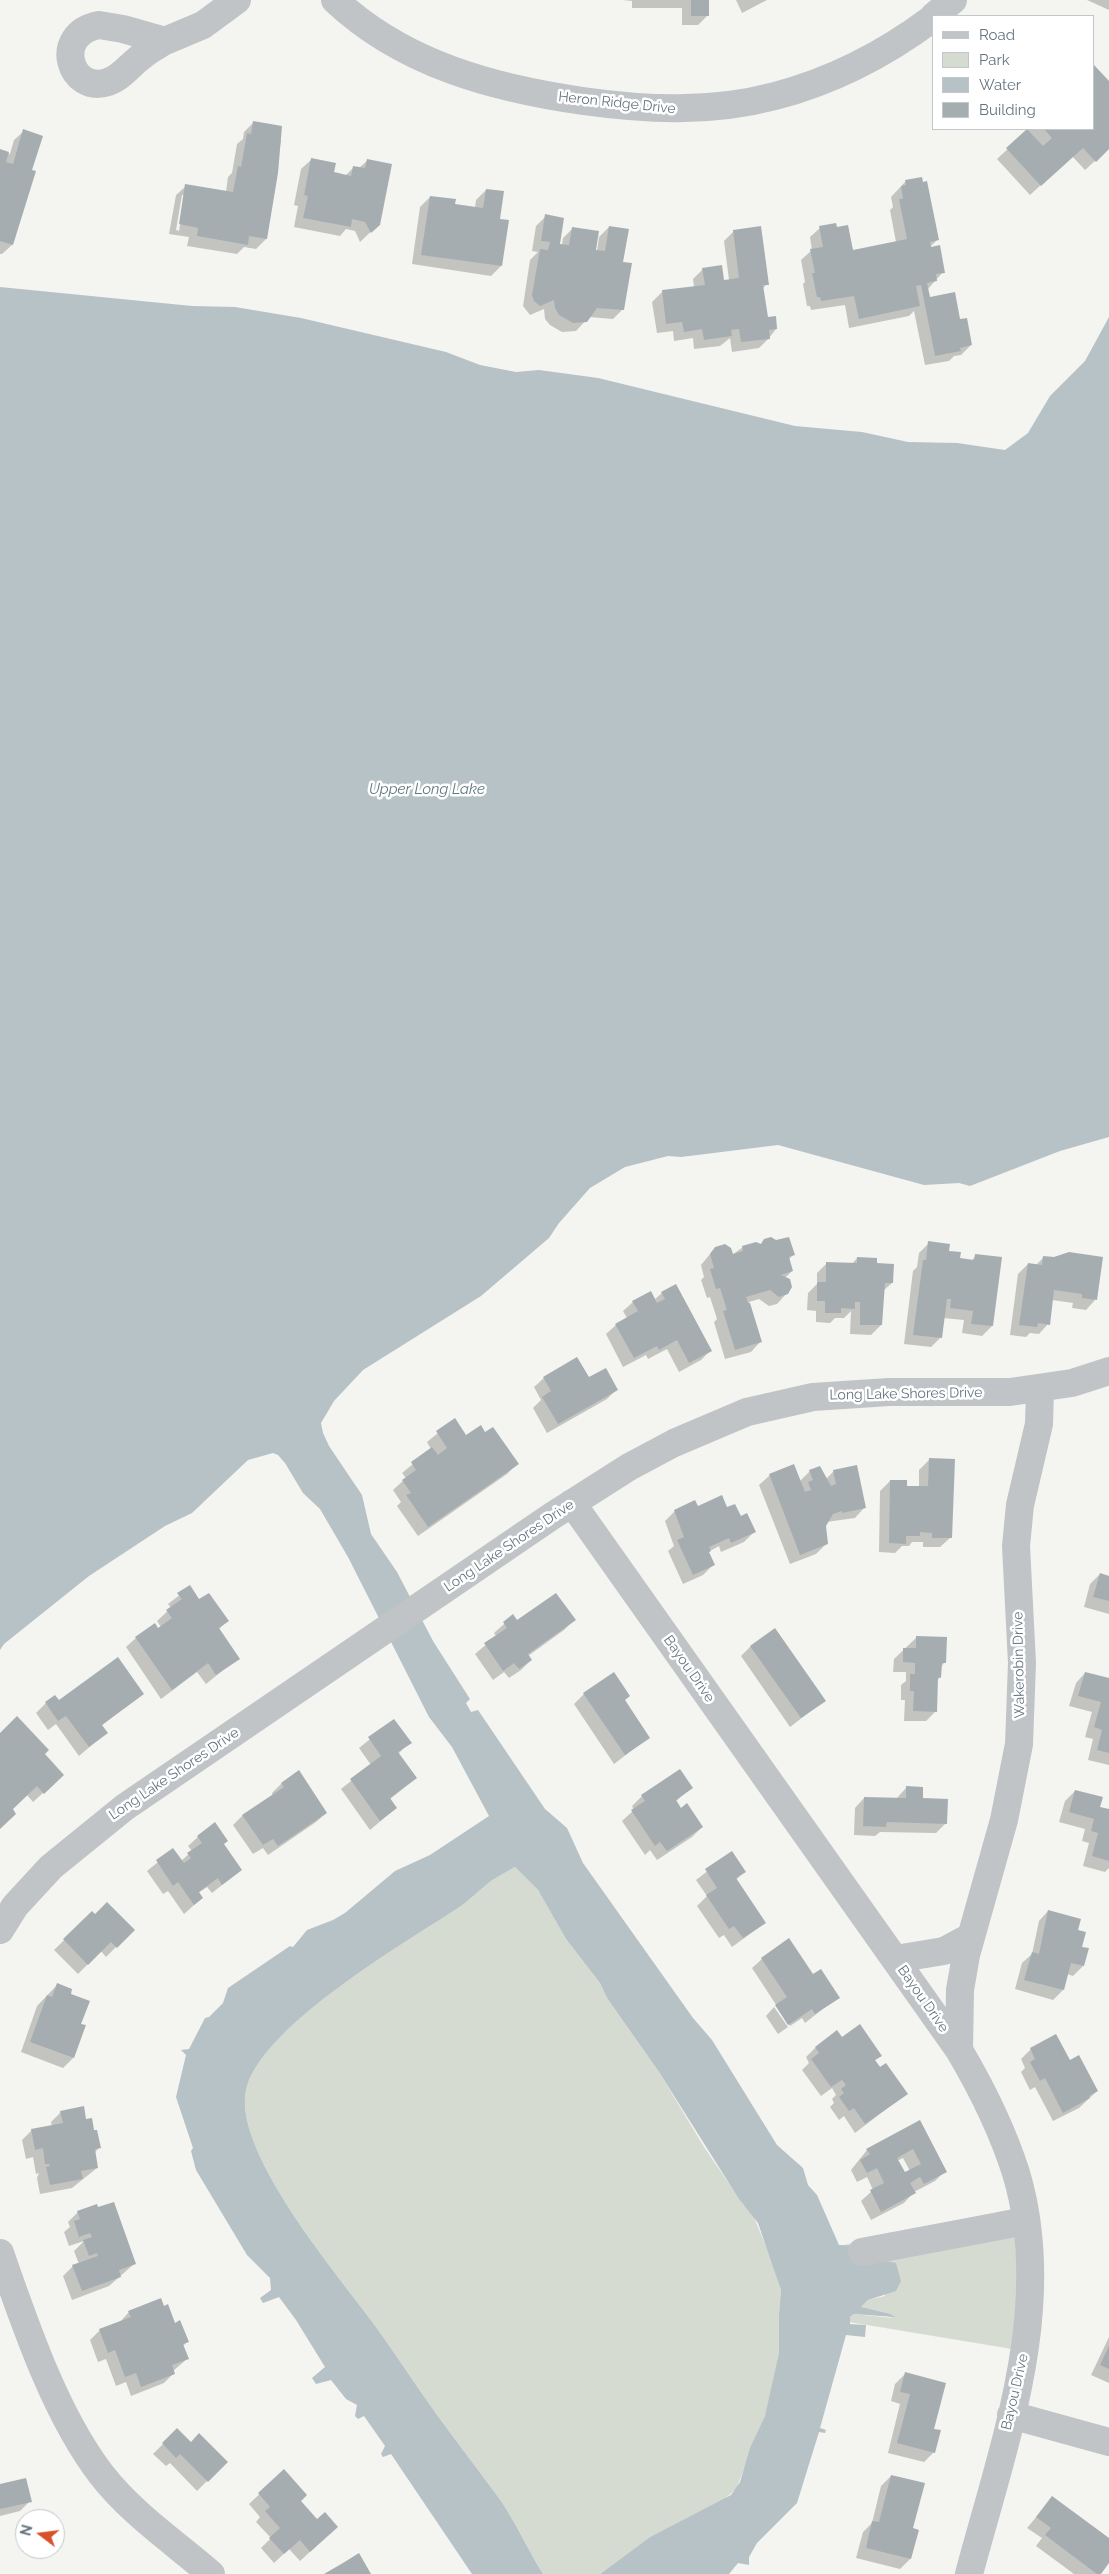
<!DOCTYPE html>
<html>
<head>
<meta charset="utf-8">
<style>
  body { margin:0 }
  #map { position:relative; width:1109px; height:2574px; overflow:hidden; background:#f4f4f1; font-family:Raleway,sans-serif }
  canvas { display:block }
  .legend { position:absolute; left:932px; top:15px; width:162px; height:115px; box-sizing:border-box; background:#fff; border:1px solid #c1c8cc; margin:0; padding:6px 9px; list-style:none; font-size:15px; color:#657580 }
  .legend li { display:flex; align-items:center; gap:10px; height:25px }
  .legend b { width:25px; border:1px solid #c1c8cc }
  .north { position:absolute; left:15px; top:2509px; width:50px; height:50px; box-sizing:border-box; background:#fff; border:1px solid #c1c8cc; border-radius:50%; rotate:285deg; font-size:14px; font-weight:700; line-height:20px; text-align:center; color:#657580 }
  .north::after { content:''; display:block; margin:auto; width:18px; height:22px; background:#d9502c; clip-path:polygon(50% 0,100% 100%,50% 72%,0 100%) }
</style>
</head>
<body>
<div id="map">
<canvas width="1109" height="2574"></canvas>
<ul class="legend">
<li><b style="height:6px;background:#c0c4c7"></b>Road</li>
<li><b style="height:14px;background:#d6dbd2"></b>Park</li>
<li><b style="height:14px;background:#b6c2c6"></b>Water</li>
<li><b style="height:14px;background:#a5adb1"></b>Building</li>
</ul>
<div class="north">N</div>
</div>
<script>
const c = document.querySelector('canvas').getContext('2d');
c.lineJoin = 'round';
function paint(path, color) { c.fillStyle = color; c.fill(path, 'evenodd'); }
function strokePath(path, color, width, dash) { c.strokeStyle = color; c.lineWidth = width; c.lineCap = dash ? 'butt' : 'round'; c.setLineDash(dash || []); c.stroke(path); }
function label(font, color, halo, rows, align = 'center') {
  c.font = font + ' Raleway,sans-serif'; c.lineWidth = 5; c.setLineDash([]); c.textBaseline = 'middle'; c.strokeStyle = halo; c.fillStyle = color; for (const [text, x, y, turn = 0] of rows) {
    c.save(); c.translate(x, y); c.rotate((+turn || 0) * Math.PI / 180); c.textAlign = isNaN(turn) ? turn : align; if (halo) c.strokeText(text, 0, 0); c.fillText(text, 0, 0); c.restore();
  }
}
const green = new Path2D(`
  M515,1867l23,23 28,49 34,44 7,15 52,74 45,75 39,57 10,11 18,43 10,32 -2,24v39l-10,53 -33,83 -13,11 -73,37 -50,37h-57c-15,-24 -26,-49 -42,-73 -21,-29 -43,-57 -64,-86 -21,-29 -40,-59 -61,-88 -36,-50 -148,-179 -129,-241 20,-63 156,-142 211,-178 12,-8 21,-18 33,-27 7,-5 16,-9 24,-14z
  M1012,2209c5,48 8,91 0,140l-163,-27 1,-5 4,-3 39,4 -32,-11 7,-7 17,-4 -5,-36 -19,-14h-22z`);
const water = new Path2D(`
  M0,287l192,19 43,1 66,11 145,34 34,13 36,7 23,-2 59,8 197,48 67,6 46,10 49,1 48,7 23,-17 22,-37 35,-35 24,-44v820l-49,14 -90,35 -11,-3 -35,2 -146,-40 -97,12 -13,-1 -43,11 -35,21 -31,35 -10,15 -68,58 -118,74 -29,31 -13,22 2,10 6,13 33,49 9,39 26,38 36,69 37,58 -4,4 5,9 7,-2 67,99 22,19 16,35 110,155 19,22 65,105 26,23 5,17 9,10 22,50 22,1 19,14 16,3 5,18 -5,10 -28,9 -7,7 29,7 5,3 -41,-3 -4,3v7l16,1 -1,12 -19,-2 -26,93 6,2 -1,3 -6,-1 -22,71 -40,40 -8,14v8l-11,-2 -9,11h-129l50,-37 81,-42 9,-13 10,-34 15,-32 14,-63v-39l2,-24 -23,-67 -19,-24 -80,-127 -52,-74 -7,-15 -34,-44 -28,-49 -23,-23c-8,5 -17,9 -24,14 -12,9 -21,19 -33,27 -55,36 -191,115 -211,178 -19,62 93,191 129,241 21,29 40,59 61,88 21,29 43,57 64,86 16,24 27,49 42,73h-71l-81,-120 -8,3 -2,-3 4,-8 -21,-30 -6,3 -3,-3 2,-11 -11,-6 -15,-19 -15,4 -4,-6 13,-11 -29,-47 -17,-23 -16,6 -3,-5 11,-8 -1,-12 -23,-23 -51,-85 -5,-19 2,-3 -17,-51 10,-42 -5,-5 8,-1 16,-31 4,-1 14,-14 5,-15 62,-42 3,1 14,-17 26,-10 12,-7 50,-42 35,-16 59,-39 -37,-69 -23,-30 -81,-160 -28,-48 -17,-16 -18,-30 -7,-8 -5,-2 -25,7 -56,53 -27,13 -76,50 -85,68 -4,6z`);
const shadow = new Path2D(`
  M623,0h84v16l-9,9h-16v-17h-50v-7z
  M736,0h31l-25,13z
  M1087,0h22v10z
  M1094,67l15,16v65l-24,22 -13,-14 -42,39 -33,-36 30,-28 -2,-2h68z
  M254,122l27,18 -15,99 -10,10 -12,-2 -7,7 -50,-8 2,-9 -20,-3 7,-39 10,-9 40,6 2,-15 4,-4 5,-29 6,-5 1,-7zM182,195h3l-6,36 -3,-1z
  M24,131l7,40 -19,74 -10,9h-2v-103l10,3 4,-14z
  M311,160l22,13 12,3 9,-9 5,1 9,-8 11,64 -19,18 -5,-11 -9,-2 -6,7 -46,-9 4,-21 -4,-1 7,-36z
  M906,181l31,59 -9,9 15,23 -16,18 2,8 30,23 12,24 -10,10 -7,1 -5,5 -24,4 -11,-54 -5,5 -60,12 -4,-23 -34,5 -1,-4h-3l-4,-22 2,-2 -4,-22 11,-10 -2,-13 10,-9 32,23 44,-9 -6,-32 3,-3 -2,-10z
  M486,190l13,30 2,46 -10,10 -79,-12 8,-57 10,-10 24,8 21,3 1,-8z
  M546,216l13,29h3l1,-7 10,-10 24,23 2,-14 10,-10 13,36 1,46 -10,10 -24,-2 -13,14 -14,1 -12,-7 -5,-6 -1,-10 -14,6 -7,-9 7,-46 8,-8 -6,-1 4,-25z
  M734,231l33,53 -5,5 5,30 9,10 -7,9 -10,10 -27,4 -2,-14 -10,8 -26,3 -1,-11 -19,3 -1,-10 -16,2 -5,-31 10,-10 32,-5 -1,-8 10,-10 20,12 6,-1 -5,-39z
  M765,1240l28,15 -4,4 3,12 -7,7 2,15 -10,11 -8,2 -10,-7 -10,3 11,40 -9,10 -26,7 -11,-37 3,-3 -7,-22 -3,1 -6,-18 3,-3 -3,-12 14,-17 17,7 11,-8 17,-2z
  M929,1243l30,16 12,2 5,-5 16,70 -10,10 -20,-3 2,-13 -21,-2 -2,19 -10,10 -27,-3 9,-73 4,-4 2,-14z
  M1044,1257l51,43 -9,10 -14,-2 1,-5 -21,-3 -4,24 -9,10 -9,-1 -4,4 -16,-2 8,-61 10,-10 8,1z
  M857,1258l18,7 17,18 -9,8 -2,34 -10,10 -21,-1 1,-23 -7,7h-9l-5,5 -14,-1v-11l-9,-1 1,-17 9,-9v-11l10,-10 25,1z
  M662,1293l49,57 -10,10 -22,12 -12,-23 -19,10 -2,-4 -23,12 -17,-33 10,-9 11,-7 -4,-7 10,-9 21,-2z
  M544,1378l44,1 29,10 -10,10 -60,34 -14,-25 8,-8 -7,-13z
  M454,1420l12,16 51,28 -10,10 -89,62 -21,-30 4,-4 -8,-12 13,-12 -4,-5 29,-24 -4,-7z
  M929,1460l21,78 -10,9h-17v-5h-11l-3,4h-7l-7,7 -16,-1 1,-61 10,-10 16,6h13v-17z
  M793,1466l6,16 11,-11 16,8 8,-8 30,37 -9,10 -29,4v22l-10,10 -26,10 -31,-79 10,-9z
  M697,1507l30,2 13,9 14,14 -10,10 -23,10 -2,-6 -9,5 -2,2 5,12 -10,10 -20,9 -15,-33 6,-5 -9,-25 10,-10z
  M1100,1574l8,3 1,-2v39l-25,-7 6,-23z
  M190,1587l9,14 28,20 -8,8 19,29 -32,26 -9,-12 -36,27 -35,-52 10,-9 25,-11 -4,-6 14,-13 -3,-4z
  M513,1616l4,6 57,-2 -10,10 -36,26 3,4 -10,10 -12,8 -5,-6 -11,8 -18,-26 21,-18 -2,-3z
  M917,1637l27,26 -3,4 -1,10 -3,4 -2,31 -9,9h-22l1,-21h-4v-15l5,-4v-9h-13l1,-13z
  M751,1646l73,55 -34,26 -49,-71z
  M1085,1673l24,6v86l-21,-5 5,-21 -8,-2 7,-25 -23,-6 7,-23z
  M614,1674l10,27 24,37 -34,26 -40,-60 10,-10z
  M142,1693l-41,33 5,7 -27,23 -23,-32 -8,6 -12,-17 10,-10z
  M394,1720l16,22 -12,12 18,24 -27,22 7,8 -26,22 -29,-41 30,-24 -12,-17z
  M0,1735l43,19 10,30 -20,18 -6,-7 -16,15 -11,18z
  M299,1772l27,41 -10,9 -48,33 -5,-7 -10,6 -20,-29 10,-10 30,-19 -1,-3 9,-9z
  M691,1788l-16,14 5,7 22,18 -10,10 -35,23 -7,-10 -5,5 -23,-34 12,-11 -2,-4 10,-10z
  M906,1788l40,35 -10,10 -56,-1 -5,4 -21,-1 1,-27 9,-10 32,1z
  M1075,1791l24,17 10,3v57l-4,4 -22,-6 6,-23 -7,-2 3,-12 -26,-7 6,-21z
  M198,1837l25,8 18,25 -29,23 -5,-6 -9,6 4,5 -18,16 -16,-23 -5,3 -16,-23 26,-21 8,11 11,-10 -4,-5z
  M731,1853l13,19 -8,8 29,43 -33,24 -8,-12 -5,3 -22,-32 10,-10 -11,-16z
  M1048,1911l28,20 4,16 7,2 -4,17 -10,10 -6,-2 -4,16 -10,10 -38,-11 7,-26 10,-9 7,-33z
  M92,1913l41,17 -27,27 -5,-6 -23,23 -24,-24z
  M762,1959l51,16 25,22 -33,26 -3,-5 -12,8 -38,-58z
  M57,1985l12,10 11,29 5,2 -12,32 -10,10 -42,-16 16,-46z
  M774,2007l14,20 -10,7 -12,-18z
  M1056,2036l13,26 28,29 -18,17 -26,13 -18,-34 -5,3 -9,-18 4,-4 -4,-9 10,-10z
  M841,2039l39,16 -6,6 32,33 -51,39 -11,-17 -5,4 -9,-13 4,-4 -2,-4 4,-4 -4,-7 -11,8 -19,-26 7,-7 -3,-6 9,-9z
  M61,2112l24,8 8,12 6,16 -5,5 3,15 -25,20 -32,6 -3,-16 2,-5 -3,1 -3,-17 -7,2 -4,-19 10,-10 20,-3 -1,-5z
  M919,2122l26,49 -10,10 -21,11 -10,11 -33,17 -10,-19 12,-11 -6,-13 -10,5 -6,-12 16,-20zM903,2158l7,13 -6,3 -7,-13z
  M78,2212l56,52 -25,22 -37,14 -9,-24 10,-10 6,-2 -5,-13 10,-10 -15,5 -5,-14 6,-5 -2,-5z
  M129,2312l58,30 -4,4 4,13 -14,12 1,2 -10,10 -33,13 -5,-14 -10,4 -10,-27 -8,3 -8,-22 10,-10 20,-8z
  M1109,2337v46l-18,-8z
  M905,2374l29,78 -10,10 -36,-9 12,-49 -9,-3 4,-17z
  M177,2430l14,13 35,19 -29,29 -27,-28 -4,3 -13,-12z
  M284,2471l15,31 28,34 -27,25 -11,-12 -15,14 -13,-15 10,-10 -15,-16 4,-5 -11,-13z
  M891,2476l19,83 -10,10 -44,-11 7,-26 9,-9 9,-37z
  M0,2485l30,16 -10,10 -20,5z
  M1052,2498l57,42v21l-10,13h-25l-38,-28 6,-8 -15,-10z`);
const building = new Path2D(`
  M691,0h18v16h-18z
  M1094,65l15,16v68l-13,13 -13,-14 -42,38 -35,-38 21,-19 16,17 9,-8 -8,-9h49z
  M253,121l29,5 -4,47 -11,66 -18,-3 -1,9 -51,-9 1,-8 -19,-4 6,-40 48,8 5,-26 3,1 6,-34 4,1z
  M23,129l20,7 -11,34 4,1 -23,74 -13,-4v-92l9,3 -3,10 7,2z
  M311,158l25,5 -2,9 17,4 2,-10 12,2 2,-9 25,5 -12,61 -9,8 -6,-11 -13,-3 -1,8 -48,-9 5,-22 -4,-1z
  M922,177l1,5 4,-1 12,59 -9,2 1,5 9,-2 5,28 -9,1 1,7 -10,2 3,14 25,-5 5,27 7,-1 5,27 -12,3 1,3 -26,5 -14,-71 -5,1 4,20 -61,13 -5,-23 -33,5 -1,-4h-3l-5,-24h3l-5,-24 13,-2 -4,-21 17,-3 1,4 11,-2 5,25 54,-11 -8,-40h4l-2,-13 5,-1 -1,-5z
  M486,189l18,2 -4,28 9,1 -7,46 -81,-11 9,-59 26,3 -1,5 28,4z
  M545,214l19,4 -4,26 9,1 3,-18 27,4 -3,19 9,1 4,-25 20,3 -6,33 9,1 -8,47 -27,-2 -10,14 -14,1 -14,-8 -4,-7 -1,-8 -14,6 -6,-5 -2,-6 8,-46 8,1 2,-8 -9,-1z
  M761,226l8,59h-6l5,32 8,-1 1,13 -8,1 1,9 -29,3 -2,-13 -8,1 1,6 -28,4 -2,-11 -18,3 -2,-10 -16,2 -4,-34 43,-5 -3,-17 20,-3 2,15 15,-2 -6,-48z
  M771,1237l5,3 13,-3 6,18 -6,2 4,14 -12,4 9,4 2,8 -4,7 -9,3 -9,-7 -24,7 2,6h2l12,39 -27,8 -12,-39 4,-1 -7,-22 -4,1 -6,-20 4,-1 -4,-14 5,-7 10,-3 6,4 2,6 10,-3 -1,-5 14,-4 5,2 3,-5z
  M928,1241l22,3 -1,7 12,1 -1,6 14,2 1,-6 27,3 -9,69 -22,-2 2,-13 -23,-3 1,-9h-4l-5,39 -29,-3 10,-75h3z
  M1069,1252l34,5 -6,43 -15,-2v-4l-28,-4 -4,35 -12,-2 -1,4 -18,-2 9,-62 14,2 1,-9 11,1z
  M857,1257l20,1v5l17,1 -1,19h-8l-3,42h-22v-23h-5v7l-14,-1v5h-16v-12h-8v-19h9v-20l31,1z
  M676,1284l36,67 -23,12 -12,-23 -18,10 -2,-4 -23,12 -19,-34 23,-13 -6,-10 19,-10 6,12 8,-4 -4,-7z
  M577,1357l12,20 17,-9 12,22 -60,34 -16,-27 9,-6 -8,-14z
  M455,1418l11,17 15,-10 4,7 8,-5 26,37 -91,63 -22,-32 5,-2 -9,-13 14,-10 -5,-8 21,-15 6,8 9,-7 -11,-17z
  M929,1458l26,1 -3,79h-20v-5l-12,-1v4h-14v8l-17,-1 1,-63h17v6h21z
  M794,1464l11,28 6,-2 -3,-8 5,-2 -4,-10 11,-4 11,20 5,-2 -3,-14 24,-5 9,43 -24,5v-2l-9,3 -7,12 2,18 -28,11 -31,-81z
  M722,1495l5,12 8,-3 6,12 6,-3 9,19 -25,11 -2,-5 -20,9 2,4 -2,1 6,13 -22,10 -16,-35 7,-3 -10,-27 21,-10 3,6z
  M1100,1573l9,3v25l-16,-4z
  M190,1585l9,14 10,-6 20,28 -10,7 21,31 -24,16 -8,-12 -36,27 -37,-53 20,-14 3,5 14,-10 -6,-8 16,-11 -5,-6z
  M556,1593l20,27 -48,34 4,6 -13,9 -5,-6 -11,8 -19,-28 23,-15 -4,-6 10,-8 4,6z
  M775,1628l51,73 -25,17 -51,-72z
  M916,1636l31,1 -1,26h-4l-1,15 -3,-1 -1,35 -24,-1 1,-20h-4v-17h5v-11l-12,-1v-14h13z
  M118,1657l26,37 -42,31 6,8 -19,14 -23,-31 -8,5 -13,-19 10,-7 4,5z
  M614,1672l16,24 -5,4 25,38 -25,17 -42,-62z
  M1085,1672l24,6v75l-12,-3 5,-20 -8,-3 7,-25 -23,-6z
  M17,1716l32,34 -4,4 19,21 -20,19 -7,-8 -24,23 3,5 -16,15v-96z
  M394,1719l18,24 -14,9 19,26 -27,20 7,10 -17,13 -30,-42 31,-23 -13,-19z
  M680,1769l13,19 -17,12 5,8 6,-5 16,24 -36,24 -7,-9 -5,4 -24,-36 14,-9 -4,-6z
  M299,1770l28,43 -49,33 -5,-7 -10,6 -21,-30 42,-28 -3,-4z
  M906,1786l17,1v11l25,1 -1,25 -60,-2 -1,5 -23,-1 1,-29 42,1z
  M1075,1790l28,7 -3,10 9,2v52l-17,-5 6,-23 -7,-2 3,-12 -25,-7z
  M215,1822l13,19 -4,3 18,26 -20,15 -4,-7 -19,14 4,6 -9,7 -16,-23 -5,4 -17,-26 17,-12 11,15 7,-5 -4,-5 15,-10 -5,-7z
  M732,1851l14,21 -10,6 30,45 -23,15 -9,-12 -5,3 -23,-34 11,-7 -12,-19z
  M107,1902l28,28 -18,18 -6,-6 -23,23 -25,-26 29,-28 3,3z
  M1048,1910l33,9 -3,11 8,2 -4,15 7,1 -5,18 -13,-3 -7,27 -40,-10 8,-28 7,2z
  M789,1938l24,36 8,-5 19,29 -25,16 -3,-5 -24,16 -13,-20 12,-8 -26,-39z
  M57,1983l15,6 -1,5 19,7 -9,23 5,1 -12,33 -44,-16 17,-47 5,2z
  M860,2024l22,32 -7,4 5,7 6,-4 22,31 -43,30 -11,-16 -5,3 -10,-14 5,-4 -3,-4 5,-4 -4,-5 -11,7 -20,-28 8,-6 -4,-6 22,-17 5,7z
  M1056,2034l14,26 9,-5 19,36 -9,5 1,2 -27,15 -18,-35 -5,3 -10,-19 5,-3 -5,-11z
  M84,2106l2,13 6,-1 2,12h3l4,18 -6,1 3,19 -17,3 2,8 -33,6 -4,-18 4,-1 -1,-2h-4l-2,-16 -8,2 -4,-21 32,-6 -3,-12z
  M920,2120l27,52 -23,12 -4,-7 -10,6 6,10 -35,19 -11,-22 14,-7 -7,-15 -10,5 -7,-13 10,-6 -4,-5zM913,2149l8,15 -16,8 -8,-14z
  M114,2202l22,62 -17,6 2,7 -39,14 -10,-26 26,-9 -1,-3 -8,3 -6,-16 9,-3 -2,-4 -11,4 -5,-16 6,-2 -3,-8 20,-7 1,3z
  M161,2298l3,8 4,-2 7,19 5,-3 9,22 -6,2 6,15 -17,6 3,9 -34,13 -5,-14 -11,4 -10,-27 -7,3 -9,-24 32,-12 -3,-6z
  M1109,2346v23l-9,-4z
  M905,2372l41,11 -12,46 7,1 -6,23 -38,-10 13,-49 -10,-2z
  M177,2428l14,14 8,-9 29,29 -20,20 -28,-28 -4,4 -14,-15z
  M284,2469l23,26 -6,6 16,18 8,-7 13,15 -28,25 -10,-12 -16,14 -15,-16 11,-10 -15,-17 5,-4 -12,-14z
  M891,2475l34,8 -12,45 6,2 -8,29 -45,-11 6,-27 7,1z
  M26,2478l6,24 -32,7v-25z
  M1052,2496l57,42v25l-8,11h-4l-52,-39 6,-7 -15,-11z
  M359,2553l12,21h-47l19,-11z`);
const minor = new Path2D(`
  M335,0c68,64 158,88 248,101 64,9 128,12 192,-5 58,-15 110,-42 158,-78
  M934,16l19,-16
  M99,25l24,4 42,12c-8,5 -16,9 -23,15 -11,8 -21,22 -34,26 -38,13 -57,-48 -9,-57z
  M165,41l38,-16 34,-25
  M572,1503l387,547c23,39 43,79 57,123 40,133 -13,273 -47,401
  M0,1930l15,-24 36,-39 74,-60 427,-291 77,-49 45,-24 73,-31 66,-15 76,-5h121l62,-9 37,-12
  M895,1959l49,-8 26,-14
  M959,2050l1,-60 6,-35 38,-135 15,-76 3,-81 -6,-117 4,-41 19,-81 1,-35
  M862,2252l164,-31
  M0,2253c25,71 55,161 101,221 30,39 73,68 110,100
  M1011,2415l98,27`);
const streetNames = [
  ["Heron Ridge Drive",617,103,6],
  ["Long Lake Shores Drive",906,1394,-1],
  ["Long Lake Shores Drive",509,1546,-34],
  ["Wakerobin Drive",1019,1665,-91],
  ["Bayou Drive",689,1669,55],
  ["Long Lake Shores Drive",174,1774,-34],
  ["Bayou Drive",923,1999,55],
  ["Bayou Drive",1015,2392,-77]
];
const waterNames = [
  ["Upper Long Lake",427,789]
];
paint(green, '#d6dbd2');
paint(water, '#b6c2c6');
paint(shadow, '#0003');
paint(building, '#a5adb1');
strokePath(minor, '#c0c4c7', 28);
label('14px', '#657580', '#fff', streetNames);
label('italic 15px', '#60777e', '#fff', waterNames);
</script>
</body>
</html>
